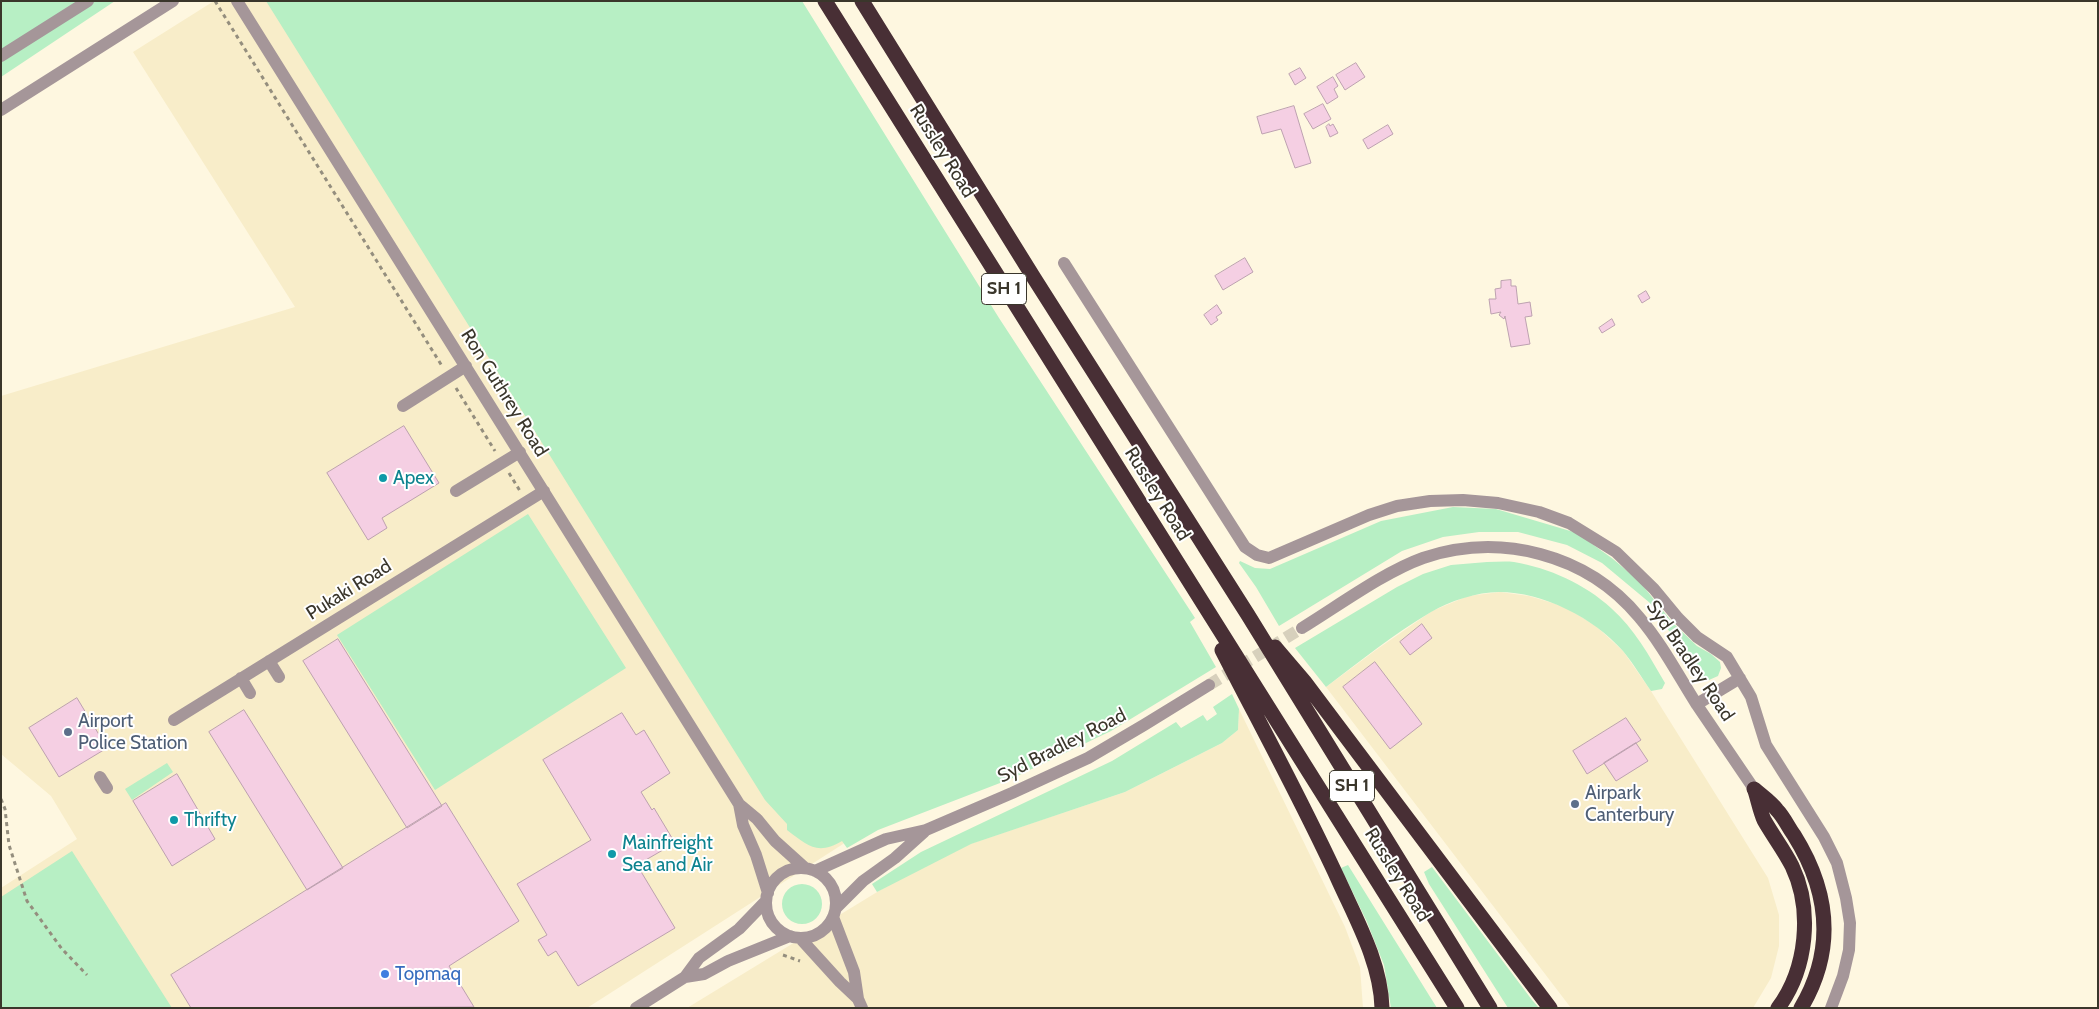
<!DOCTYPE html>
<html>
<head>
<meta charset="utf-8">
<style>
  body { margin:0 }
  #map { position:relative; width:2099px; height:1009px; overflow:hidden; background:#fef7e0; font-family:Cabin,sans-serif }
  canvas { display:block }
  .frame { position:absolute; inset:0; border:2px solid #3a362b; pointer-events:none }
</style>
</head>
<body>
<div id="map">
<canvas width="2099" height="1009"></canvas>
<div class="frame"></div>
</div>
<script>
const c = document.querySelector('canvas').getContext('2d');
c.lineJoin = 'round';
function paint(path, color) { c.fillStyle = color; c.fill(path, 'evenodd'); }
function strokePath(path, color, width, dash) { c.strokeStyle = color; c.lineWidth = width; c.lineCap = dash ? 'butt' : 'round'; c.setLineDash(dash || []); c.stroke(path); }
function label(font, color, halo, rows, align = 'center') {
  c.font = font + ' Cabin,sans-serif'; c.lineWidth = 4; c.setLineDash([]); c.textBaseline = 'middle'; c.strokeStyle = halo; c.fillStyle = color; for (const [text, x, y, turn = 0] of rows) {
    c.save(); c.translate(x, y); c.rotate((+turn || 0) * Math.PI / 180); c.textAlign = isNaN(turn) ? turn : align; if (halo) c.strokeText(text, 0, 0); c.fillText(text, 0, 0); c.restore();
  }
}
const built = new Path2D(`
  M214,1h573l398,624 -598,383h-586v-120l76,-49 -26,-43 -50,-42v-358l294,-89 -162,-255z
  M1500,592l29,4 37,11 31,20 26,24 28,40 117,187 11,37v31l-8,32 -18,30h-182l-245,-321 50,-37 56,-39 36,-15z
  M1239,709l106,218 15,40 3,41h-676l200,-122 83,-42 155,-52 97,-49 16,-13z`);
const green = new Path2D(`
  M1,1h114l-114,76z
  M266,1h536l197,317 196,300 -5,4 26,45 -105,64 -98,47 -135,52 -31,18 -5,-7c-25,15 -35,4 -55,-11v-6l-22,-24z
  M1453,507l43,2 81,24 36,26 26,22 34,42 24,23 14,8 9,8 1,6 -3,8 -9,4 -8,-2 -51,-75 -48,-40 -35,-18 -49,-13h-39l-36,5 -41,14 -123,75 -23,-39 -17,-24 1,-2 15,7 15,1 111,-48z
  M528,514l98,154 -191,122 -98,-155z
  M1487,562c9,0 18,-1 27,0 35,6 71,22 97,46 23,20 39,49 54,75l-3,6 -11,2c-9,-13 -18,-28 -28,-40 -29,-33 -80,-59 -124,-59 -22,0 -49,9 -68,20 -37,22 -71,49 -105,75l-31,-39 102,-61 26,-13 28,-9z
  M1232,694l7,15 -1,21 -16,13 -97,49 -154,52 -94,48 -5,-8 49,-32 191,-91 64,-39 5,6 22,-13 4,6 10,-7 -4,-7z
  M167,763l6,9 -41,28 -7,-11z
  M72,851l100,157h-171v-111z
  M1348,865l89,143h-46l-7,-43 -17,-43 -26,-54z
  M1432,867l100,133 7,8h-31l-79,-124 -5,-12z
  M782 904a20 20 0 1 1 40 0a20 20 0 1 1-40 0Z`);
const building = new Path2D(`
  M1356,63l9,14 -20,13 -9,-15z
  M1300,68l6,10 -11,7 -6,-11z
  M1333,77l5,9 -4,3 4,8 -11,7 -10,-17z
  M1323,104l8,15 -18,10 -9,-15z
  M1294,106l17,57 -16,5 -14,-39 -19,5 -5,-17z
  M1329,124l1,2 3,-2 5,9 -8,4 -4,-10z
  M1388,125l5,9 -25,15 -5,-9z
  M1245,258l8,14 -30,18 -8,-14z
  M1511,280v6h5l2,18 12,-2 2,14 -7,1 5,27 -19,3 -6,-31 -1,3 -5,-4 2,-3 -10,2 -2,-15h7l-1,-10 6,-1v-7z
  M1646,291l4,7 -8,5 -4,-7z
  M1217,305l5,8 -6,4 2,3 -7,5 -7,-10z
  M1612,319l3,6 -13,8 -3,-5z
  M404,426l35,57 -57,35 5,10 -19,12 -41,-67z
  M1422,624l10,14 -22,17 -10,-13z
  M338,639l104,167 -35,22 -104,-167z
  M1375,662l47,62 -32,25 -47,-62z
  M77,698l30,50 -48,29 -30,-49z
  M244,710l99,158 -36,22 -98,-158z
  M622,713l14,22 8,-5 26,43 -29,19 11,18 2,-2 21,35 -38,22 38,63 -97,58 -22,-35 -8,5 -10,-16 9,-5 -30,-51 74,-44 -48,-80z
  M1626,718l15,22 -54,34 -14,-23z
  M1636,743l12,18 -32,20 -12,-18z
  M177,774l38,65 -43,27 -39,-65z
  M446,803l73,118 -70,45 25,41 -283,1 -20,-33z`);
const minorTunnel = new Path2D(`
  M1209,685l93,-57`);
const path = new Path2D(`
  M215,1l227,365
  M456,388l39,63
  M509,473l11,18
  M1,799l4,10 4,36 18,56 35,48 25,26
  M783,955l17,6`);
const minor = new Path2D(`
  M237,1l502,803 18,15 18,22 30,27
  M1,56l87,-55
  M1,110l172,-109
  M1064,263l181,284 12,8 12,3 100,-43 28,-9 33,-5 33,-1 35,3 41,9 30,11 47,29 38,37 24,29 19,19 30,20 24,40 15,48 58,92 13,26 9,35 4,25 -1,27 -6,26 -12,32
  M403,406l63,-40
  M456,491l64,-39
  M1302,628c36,-22 82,-56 121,-70 77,-26 164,-4 216,59 23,27 39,58 58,88 19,28 38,56 57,84
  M269,661l10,16
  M241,678l9,15
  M1697,704l43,-26
  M174,720l370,-229
  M100,777l7,11
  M739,804l4,21 13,30 12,38
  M766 903a35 35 0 1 1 70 0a35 35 0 1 1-70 0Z
  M815,871l71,-32 40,-9 86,-37 76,-35 56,-33 65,-40
  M836,908l27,-27 32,-23 29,-26
  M833,917l21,55 4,27 4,9
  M800,938l40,44 18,17
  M685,977l19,-3 24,-13 62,-25
  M636,1008l49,-31 14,-19 40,-29 27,-28`);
const highway = new Path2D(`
  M825,1l632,1007
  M862,1l172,277 214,337 242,393
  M1275,647l29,34 246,327
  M1222,650c39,76 80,151 116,229 18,40 43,84 44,129
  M1754,789c8,7 17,13 23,21 7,7 11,17 17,25 35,56 42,114 7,173
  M1755,791c3,9 5,20 9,29 9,16 20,30 28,46 21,44 15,103 -14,142`);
const markers = [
  [383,478,5,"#0f9aa8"],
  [68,732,5,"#5c6f8a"],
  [1575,804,5,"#5c6f8a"],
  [174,820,5,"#0f9aa8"],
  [612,854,5,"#0f9aa8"],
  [385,974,5,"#3f7fe0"]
];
const shields = [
  [1004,289,45],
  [1352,786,45]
];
const shieldNames = [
  ["SH 1",1004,289],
  ["SH 1",1352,786]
];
const streetNames = [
  ["Russley Road",942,151,58],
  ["Ron Guthrey Road",504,393,58],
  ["Russley Road",1157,494,58],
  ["Pukaki Road",349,590,-32],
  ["Syd Bradley Road",1690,661,56],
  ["Syd Bradley Road",1062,746,-27],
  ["Russley Road",1397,875,58]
];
const cultureNames = [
  ["Apex",393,478],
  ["Thrifty",184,820],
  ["Mainfreight",622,843],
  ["Sea and Air",622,865]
];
const serviceNames = [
  ["Airport",78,721],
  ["Police Station",78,743],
  ["Airpark",1585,793],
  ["Canterbury",1585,815]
];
const shopNames = [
  ["Topmaq",395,974]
];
paint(built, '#f8edc9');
paint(green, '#b7efc4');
paint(building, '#f5cfe3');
strokePath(building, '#bda1b0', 1);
strokePath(minorTunnel, '#d7d0bc', 12, [12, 6]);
strokePath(path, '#948e7e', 3, [4, 4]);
strokePath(minor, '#a59699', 12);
strokePath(highway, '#482f35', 15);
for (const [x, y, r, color] of markers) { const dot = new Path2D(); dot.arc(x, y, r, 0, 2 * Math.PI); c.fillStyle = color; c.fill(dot); strokePath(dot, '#fff', 2); }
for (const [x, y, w] of shields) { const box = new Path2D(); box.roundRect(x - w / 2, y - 15.5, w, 31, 4); c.fillStyle = '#fff'; c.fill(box); strokePath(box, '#3a362b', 1); }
label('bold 18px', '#3a362b', null, shieldNames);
label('19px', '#3a362b', '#fff', streetNames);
label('19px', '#0d838f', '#fff', cultureNames, 'left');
label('19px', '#4e5e75', '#fff', serviceNames, 'left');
label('19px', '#366cbe', '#fff', shopNames, 'left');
</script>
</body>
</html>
